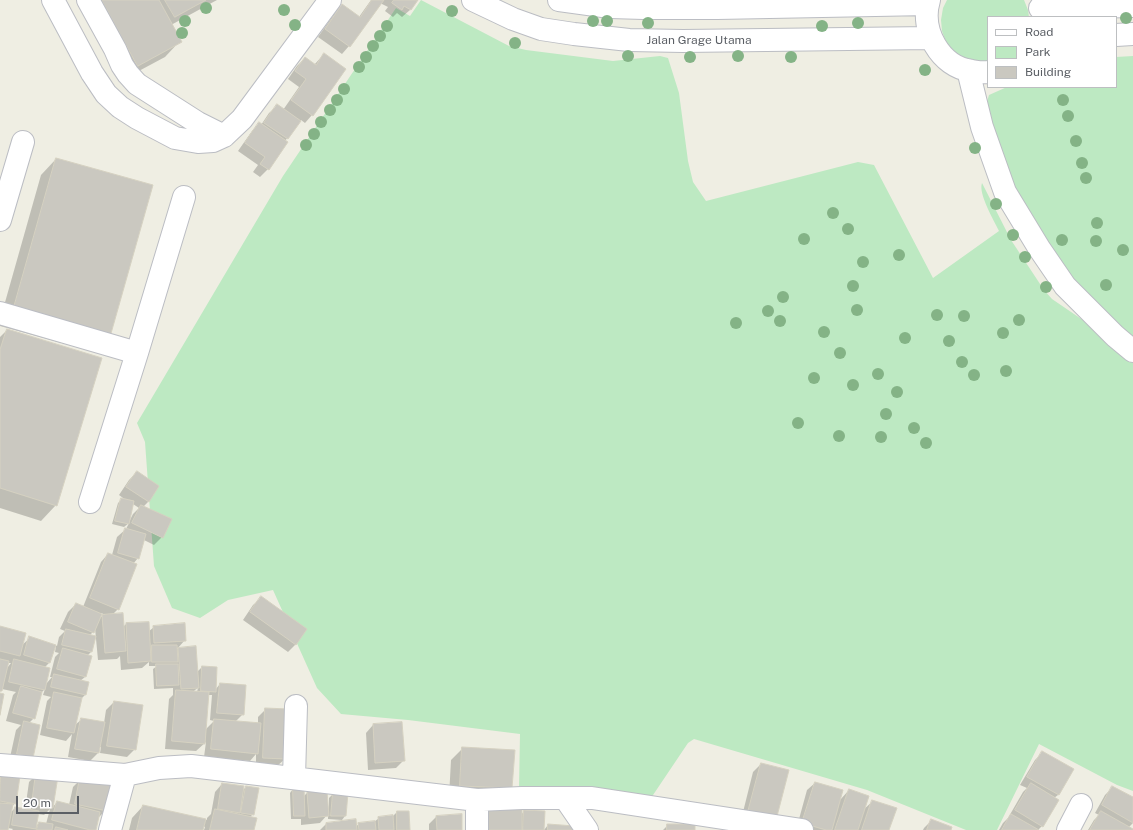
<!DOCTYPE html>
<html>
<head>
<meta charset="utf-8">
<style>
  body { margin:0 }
  #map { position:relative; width:1133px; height:830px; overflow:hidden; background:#efeee3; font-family:"Public Sans",sans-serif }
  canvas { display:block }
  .legend { position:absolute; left:987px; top:16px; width:130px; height:72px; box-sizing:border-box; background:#fff; border:1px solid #bdbfc1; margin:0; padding:5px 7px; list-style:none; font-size:12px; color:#5b5f65 }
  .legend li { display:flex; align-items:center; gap:8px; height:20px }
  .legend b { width:20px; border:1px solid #bdbfc1 }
  .scale { position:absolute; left:16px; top:796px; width:63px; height:18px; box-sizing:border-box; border:2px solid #5b5f65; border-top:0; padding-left:5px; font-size:12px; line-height:14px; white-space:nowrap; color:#5b5f65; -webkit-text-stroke:3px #fff; paint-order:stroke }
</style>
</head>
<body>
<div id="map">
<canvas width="1133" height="830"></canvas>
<ul class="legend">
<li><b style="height:5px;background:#fff"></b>Road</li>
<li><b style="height:11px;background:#bde9c2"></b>Park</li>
<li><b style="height:11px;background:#cac8c0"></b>Building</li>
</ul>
<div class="scale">20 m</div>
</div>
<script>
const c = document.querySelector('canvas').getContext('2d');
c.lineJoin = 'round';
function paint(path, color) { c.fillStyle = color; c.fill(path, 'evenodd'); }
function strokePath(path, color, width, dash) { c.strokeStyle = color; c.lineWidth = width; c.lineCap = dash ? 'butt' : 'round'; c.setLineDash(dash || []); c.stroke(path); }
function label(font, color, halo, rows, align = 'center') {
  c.font = font + ' "Public Sans",sans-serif'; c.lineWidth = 3.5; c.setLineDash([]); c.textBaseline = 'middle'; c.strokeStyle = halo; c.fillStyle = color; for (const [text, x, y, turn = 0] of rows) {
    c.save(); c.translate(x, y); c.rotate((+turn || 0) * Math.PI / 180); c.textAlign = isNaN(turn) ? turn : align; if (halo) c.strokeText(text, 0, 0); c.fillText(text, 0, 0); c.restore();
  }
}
const green = new Path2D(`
  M421,0l88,46 17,4 87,11 47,-5 8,2 11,35 9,68 5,21 13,19 152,-39 16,3 59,113 66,-47c-5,-11 -21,-37 -17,-48l29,57 33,50 8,9 44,30 37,29v433l-16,-6 -78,-41 -42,86h-31l-99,-40 -173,-51 -6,4 -37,55 -132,-9 1,-55 -112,-14 -67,-6 -24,-26 -44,-98 -45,10 -28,18 -28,-10 -18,-42 -9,-124 -8,-19 146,-247 113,-168 14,8z
  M947,0h77l4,10 1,7h-41v47l-16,-1 -19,-12 -7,-9 -4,-11 -1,-11 2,-12z
  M1133,56v285l-67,-68 -53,-87 -28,-78 4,-13 18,-8h109v-30z`);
const shadow = new Path2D(`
  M78,0h139l-46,25 9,16 -15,16 -43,23z
  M371,0h46l-7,10 -8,7 -5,-4 -4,4 -8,-6 3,-4 -8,-4 -31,43 -7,8 -24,-17 17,-24 8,-7 16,11z
  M324,54l-12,61 -7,8 -4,-3 -16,21 -17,28 -8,8 -7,-5 5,-7 -20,-14 14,-20 8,-8 1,2 8,-12 8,-7 6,4 16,-23 -11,-8 9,-13 8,-8 9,7z
  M56,159l54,178 -16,15 -94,-26v-6l41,-145z
  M7,330l49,175 -15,16 -41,-13v-171z
  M137,472l21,15 -10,15 -5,5 19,30 -8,8 -10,-5 -6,18 -5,6 -15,45 -6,6 11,12 3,-3 22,8 6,-5 31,13 -8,9 18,-2 2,25 5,-5 13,23 5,-6 23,30 -8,8 23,2v-7l8,-8 19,50 -8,7 -21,-1v-11l-6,7 -46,-4 2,-15 -10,9 -31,-2 4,-50 4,-4v-7l-19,1 -1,-20 4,-3h-8v-4l-7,6 -21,2 -1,-14 -3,3 -19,1 -3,-32 -2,4 -4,4 2,16 -4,4 -2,21 -5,4 8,2 -3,12 -4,4 -6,26 7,-6 22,4 2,-13 8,-8 21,47 -8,8 -27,-4 1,-6h-2l-1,6 -8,8 -22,-4 4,-23 -6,7 -26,-6 7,-34 4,-4 -8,-2 2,-6 -4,4 -7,25 -5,5 3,34 -23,5 7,-32 5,-5 -15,-4 7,-26 3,-3 -14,-3 -2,3v-65l22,18 8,-7 27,8 2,-9 6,-6 -5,-2 8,-17 8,-8 7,3 18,-45 7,-8 4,1 5,-18 9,-8 3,-6 -5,4 -12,-3 6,-21 3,-3 6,1 -8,-6 10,-15zM133,504l6,4 -6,6 -4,8zM101,613l7,3h-6l-4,5zM55,646h1l-1,6 4,1 -4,4 -5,20h2l-6,7 -1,-17 4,-4zM8,663h3l-4,5zM198,688l-1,4h-4l2,-2zM208,695h4l-2,25 4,1 -9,9z
  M261,598l35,46 -8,8 -45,-32 10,-15z
  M373,725l31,35 -8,8 -28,2 -2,-37z
  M463,748l48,40 -62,9 2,-37z
  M1043,752l30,18 -15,25 -4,3 -12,28 -4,4h-39l4,-7 5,-5 15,-26 4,-4 -7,-3 15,-25z
  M761,764l27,7 -48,53 13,-52z
  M37,774l15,34 5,-6 12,3 4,-18 8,-8 25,31 -8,8 -4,12h-82l1,-1 -5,-1 -1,2h-7v-54l1,-1 14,28 -4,5 -1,5 5,-5 10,2 4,-28zM50,809l-4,15 -7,-1 -4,4 3,-13 6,1z
  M815,783l25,17 9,-10 14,20 10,-9 15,29h-92l11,-40z
  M222,784l20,7 4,-4 7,27 -3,3 3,13h-49l1,-3 -2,-1 -1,4h-73l3,-12 11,-12 64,14v-2l4,-4 4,-22z
  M1113,787l20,12v24l-4,4 4,3h-45l6,-10 5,-5 -4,-2 10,-18z
  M293,789l10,8 4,-4 19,-1 3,20v-14l4,-4 12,22 -3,4 -14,-1v-5l-8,9 -19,2v-6h-10l-1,-26z
  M524,811l19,19h-72l50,-15z
  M397,812l12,18h-89l6,-6 29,3 4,-3 15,-2 5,-4 14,-2z
  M436,817l25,13h-32v-6z
  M932,820l18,10h-27l1,-2z
  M548,825l25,5h-29z
  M668,825l26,5h-31z`);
const building = new Path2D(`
  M102,0h57l23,42 -44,24z
  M165,0h41l-31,17z
  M372,0h12l-34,47 -25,-18 17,-25 18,13z
  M394,0h24l-7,10 -7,-4 -2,4 -10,-7z
  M324,53l22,16 -33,47 -22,-16 15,-21 -11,-8 10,-14 11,8z
  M277,104l24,17 -13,18 -24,-16z
  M259,122l29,20 -19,28 -9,-6 5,-7 -20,-14z
  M56,158l97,27 -43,152 -97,-26z
  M7,329l95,29 -45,148 -57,-18v-138z
  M137,471l22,15 -10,16 -23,-15z
  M121,498l13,3 -5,23 -14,-3z
  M141,505l31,14 -9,19 -31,-15z
  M125,528l21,6 -7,25 -21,-6z
  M108,553l29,11 -18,46 -29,-12z
  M261,596l46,33 -11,16 -46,-33z
  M76,603l26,11 -8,19 -26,-11z
  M123,613l3,38 -21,2 -3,-38z
  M149,622l2,39 -23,2 -2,-40z
  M185,623l1,18 -32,2 -1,-17z
  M0,626l26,7 -6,23 -20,-5z
  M66,629l30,7 -4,16 -30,-7z
  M29,636l27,9 -6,18 -26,-8z
  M152,645h25l1,17h-26z
  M196,646l3,42 -18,1 -3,-41z
  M63,648l29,8 -6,21 -29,-8z
  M0,659l9,2 -7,30h-2z
  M14,659l36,9 -5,22 -36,-8z
  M156,664h22l1,21 -22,1z
  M202,666l15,1 -1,25 -15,-1z
  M54,674l35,8 -3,13 -35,-8z
  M220,683l26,2 -2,30 -27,-2z
  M21,686l21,6 -7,27 -22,-6z
  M176,690l33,2 -4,52 -33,-3z
  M54,692l28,6 -8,35 -27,-5z
  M0,693l4,1 -4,21z
  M114,701l29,4 -7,45 -29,-4z
  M265,708l23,1 -2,50 -23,-1z
  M81,718l24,4 -6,31 -24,-4z
  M214,719l47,4 -3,31 -47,-5z
  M24,721l16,4 -7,33 -16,-4z
  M402,722l3,39 -30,2 -2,-39z
  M462,747l53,3 -3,38 -52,-2z
  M1042,751l32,18 -15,26 -32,-18z
  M761,763l28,7 -14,54 -28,-8z
  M36,773l22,3 -5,32 -21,-4z
  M1,774l19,2 -4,28 -16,-3z
  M80,778l32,6 -5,27 -32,-7z
  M815,782l28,8 -11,40h-6l-24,-7z
  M222,783l22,3 -4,27 -22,-4z
  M1031,783l28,17 -16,27 -28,-17z
  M246,786l13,2 -5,27 -13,-2z
  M1112,786l21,11v26l-31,-18z
  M293,788h11l1,28h-11z
  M849,789l20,7 -11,34h-23z
  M327,791l2,25 -20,2 -2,-26z
  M333,793h15l-2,23h-15z
  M872,800l25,8 -8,22h-27z
  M57,801l43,11 -4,18h-6l-38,-10z
  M0,803l13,1 -5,26h-8z
  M143,805l63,14 -3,11h-66z
  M15,807l24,4 -3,18 -24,-4z
  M479,808h43v22h-43z
  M215,809l42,9 -3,12h-44z
  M524,810l21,1 -1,19h-21z
  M397,811h12l1,19h-13z
  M1101,811l32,18v1h-43z
  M462,814v16h-25l-1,-14z
  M1011,814l28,16h-37z
  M393,815l1,15h-15l-1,-13z
  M356,819l1,11h-31v-7z
  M931,819l21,8 -1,3h-24z
  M375,821l1,9h-17l-1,-7z
  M39,822l14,2 -1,6h-15z
  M548,824l26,2v4h-26z
  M667,824h28v6h-28z
  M56,827l12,3h-13z`);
const minor = new Path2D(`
  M53,0l39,73 14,21 14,13 17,11 38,20 23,4 15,-1 11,-5 18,-17 88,-119
  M88,0l27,49 7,16 6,9 9,10 61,39 26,13
  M473,0l40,19 28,10 33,5 55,6 54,1 248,-3
  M559,0l51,7 34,1h73l211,-4
  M929,0c-9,30 11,67 43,71 6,1 11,2 16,1
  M1040,8l93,-2
  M1116,35l17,-1
  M968,70l14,57 23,65 34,56 26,38 50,50 18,15
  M0,220l23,-78
  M0,313l137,40
  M90,502l47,-149 47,-156
  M0,765l125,10 34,-7 32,-2 286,34 45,-2h70l210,32
  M294,778l2,-72
  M565,798l22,32
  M477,800v30
  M110,830l15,-55
  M1068,830l13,-25`);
const trees = [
  [206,8],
  [284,10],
  [452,11],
  [1126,18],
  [185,21],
  [593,21],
  [607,21],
  [648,23],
  [858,23],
  [295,25],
  [387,26],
  [822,26],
  [182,33],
  [380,36],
  [515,43],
  [373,46],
  [628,56],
  [738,56],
  [366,57],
  [690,57],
  [791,57],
  [359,67],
  [925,70],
  [344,89],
  [337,100],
  [1063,100],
  [330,110],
  [1068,116],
  [321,122],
  [314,134],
  [1076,141],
  [306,145],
  [975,148],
  [1082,163],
  [1086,178],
  [996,204],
  [833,213],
  [1097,223],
  [848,229],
  [1013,235],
  [804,239],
  [1062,240],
  [1096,241],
  [1123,250],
  [899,255],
  [1025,257],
  [863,262],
  [1106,285],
  [853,286],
  [1046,287],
  [783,297],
  [857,310],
  [768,311],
  [937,315],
  [964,316],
  [1019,320],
  [780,321],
  [736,323],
  [824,332],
  [1003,333],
  [905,338],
  [949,341],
  [840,353],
  [962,362],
  [1006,371],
  [878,374],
  [974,375],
  [814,378],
  [853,385],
  [897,392],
  [886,414],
  [798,423],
  [914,428],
  [839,436],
  [881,437],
  [926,443]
];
const streetNames = [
  ["Jalan Grage Utama",699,40]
];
paint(green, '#bde9c2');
paint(shadow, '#0003');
paint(building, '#cac8c0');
strokePath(building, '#d5d1c1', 1);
strokePath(minor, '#bbbdc3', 24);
strokePath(minor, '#fff', 22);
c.fillStyle = '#84b386';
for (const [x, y] of trees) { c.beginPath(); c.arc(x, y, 6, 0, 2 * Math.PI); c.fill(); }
label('12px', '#5b5f65', '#fff', streetNames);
</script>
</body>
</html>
